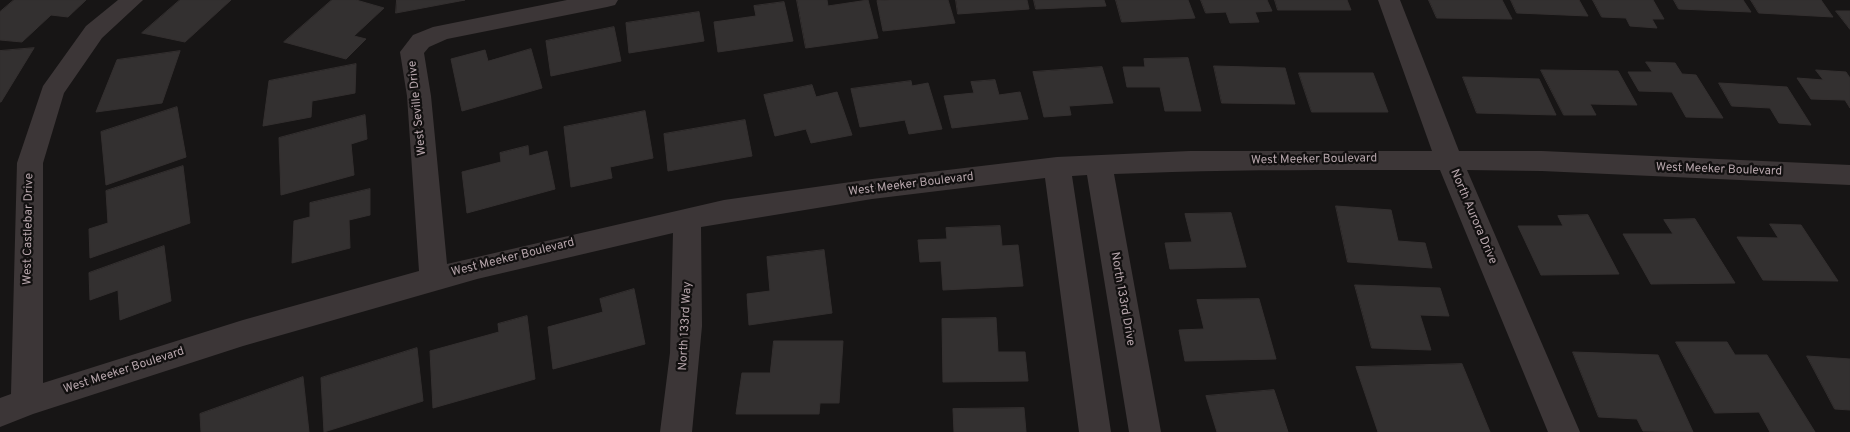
<!DOCTYPE html>
<html>
<head>
<meta charset="utf-8">
<style>
  body { margin:0 }
  canvas { display:block; background:#171515 }
</style>
</head>
<body>
<canvas width="1850" height="432"></canvas>
<script>
const c = document.querySelector('canvas').getContext('2d');
c.lineJoin = 'round';
function paint(path, color) { c.fillStyle = color; c.fill(path, 'evenodd'); }
function strokePath(path, color, width, dash) { c.strokeStyle = color; c.lineWidth = width; c.lineCap = dash ? 'butt' : 'round'; c.setLineDash(dash || []); c.stroke(path); }
function label(font, color, halo, rows, align = 'center') {
  c.font = font + ' Overpass,sans-serif'; c.lineWidth = 4.5; c.setLineDash([]); c.textBaseline = 'middle'; c.strokeStyle = halo; c.fillStyle = color; for (const [text, x, y, turn = 0] of rows) {
    c.save(); c.translate(x, y); c.rotate((+turn || 0) * Math.PI / 180); c.textAlign = isNaN(turn) ? turn : align; if (halo) c.strokeText(text, 0, 0); c.fillText(text, 0, 0); c.restore();
  }
}
const building = new Path2D(`
  M14,0h72l-18,17 -17,-2 -29,27 -22,-2v-28z
  M180,0h51l-46,42 -43,-9z
  M332,0h24l28,8 -30,28 12,3 -20,20 -62,-17z
  M397,0h68l-69,13z
  M797,0h30l1,6 40,-6 10,38 -72,10z
  M889,0h59l7,23 -72,8 -6,-30z
  M956,0h71l2,9 -71,5z
  M1034,0h70l2,6 -70,3z
  M1116,0h72l7,18 -73,4z
  M1201,0h66l5,11 -17,1 4,10 -29,1 -4,-11 -20,1z
  M1275,0h72l4,10h-73z
  M1429,0h73l10,19 -75,-1z
  M1511,0h68l9,16 -71,-3z
  M1593,0h60l11,19h-12l5,9 -27,-2 -4,-8 -24,-1z
  M1674,0h69l8,12 -72,-3z
  M1751,0h70l12,17 -74,-4z
  M784,2l9,39 -75,11 -4,-30 42,-6 -2,-10z
  M1836,11h14v18z
  M699,12l5,29 -75,12 -3,-30z
  M614,27l7,34 -70,15 -5,-35z
  M34,48l-33,54h-1v-51z
  M531,49l11,39 -80,23 -11,-52 34,-9 3,11z
  M180,51l-18,52 -66,9 21,-52z
  M1188,58l13,53h-36l-5,-24h-33l-4,-20h22l-1,-8z
  M1646,62l29,1 7,11 14,1 27,43 -37,-1 -14,-25 -33,-1 -11,-19h24z
  M356,64l-1,29 -43,8 -1,16 -48,9 6,-45z
  M1214,66l71,2 10,36 -73,-1z
  M1102,67l11,36 -44,3 2,9 -27,2 -11,-45z
  M1541,70l77,1 19,34 -47,-1 6,11h-32z
  M1816,70l30,2 4,6v30l-5,-8 -34,-1 -14,-21 26,2z
  M1299,73h74l15,39h-76z
  M1463,77l76,2 17,36 -79,-2z
  M995,80l4,15 21,-3 8,27 -76,9 -8,-32 30,-3 -3,-11z
  M911,81l1,5 16,-3 14,46 -33,5 -4,-14 -45,7 -9,-38z
  M1719,83l68,4 24,38 -32,-2 -9,-15 -38,-2z
  M812,85l4,12 21,-5 15,43 -41,8 -5,-14 -31,7 -11,-41z
  M177,107l9,50 -80,28 -5,-53z
  M645,111l8,47 -43,9 2,11 -41,9 -7,-60z
  M365,115l2,24 -16,5 3,31 -73,20 -2,-57z
  M745,120l7,36 -84,15 -4,-37z
  M528,146l1,10 18,-5 8,38 -88,24 -5,-41 39,-10 -1,-9z
  M183,166l7,57 -100,35 -1,-29 19,-6 -2,-32z
  M370,189v26l-21,5 1,28 -58,15 2,-42 16,-4v-14z
  M1336,206l55,4 7,31 27,2 7,25 -84,-6z
  M1231,213l15,54 -76,2 -5,-26 27,-1 -7,-28z
  M1588,215l31,59 -78,1 -23,-49h45l-5,-10z
  M1695,219l40,64 -84,1 -28,-50h50l-9,-14z
  M1770,224l31,1 37,56 -75,-1 -26,-43 41,1z
  M1000,226l2,20 16,-1 5,41 -80,4 -2,-29 -21,1 -2,-22 29,-1 -1,-11z
  M164,246l7,55 -51,19 -2,-30 -28,10 -1,-27z
  M824,250l8,63 -83,12 -2,-31 23,-3 -3,-34z
  M1355,285l85,3 9,28 -29,-1 11,35 -59,-2z
  M634,289l11,55 -92,25 -5,-42 55,-15 -3,-13z
  M1259,299l17,60 -91,2 -6,-31 25,-1 -7,-29z
  M527,316l8,63 -102,29 -3,-57 69,-19 -1,-8z
  M996,318l2,34h27l3,29 -85,1 -1,-63z
  M774,341h69l-4,62h-19l-1,11h-83l6,-41h28z
  M1676,342h51l8,13h32l48,77h-45l-11,-20 -44,1z
  M417,348l6,53 -99,31 -3,-54z
  M1573,352l85,3 35,77 -50,-1 -6,-12 -38,-2z
  M1807,356l43,3v51l-15,-1z
  M1462,364l28,68h-112l-22,-65z
  M303,377l6,55h-108l-1,-18z
  M1274,390l14,42h-71l-11,-36z
  M1024,408l2,24h-72l-1,-23z`);
const minor = new Path2D(`
  M118,0h25l-41,38 -38,55 -21,70v220l200,-63 176,-49 -12,-175 -7,-44 13,-17 20,-8 134,-27h51l-3,5 -8,2 -160,32 -18,8 -5,6 7,43 16,168 277,-64 148,-21 185,-22 133,-6h242l-54,-151h22l59,151h83l308,14v20l-308,-14 -75,-1 113,262h-32l-108,-262c-109,0 -218,-1 -326,4l47,258h-32l-42,-257 -15,1 39,256h-32l-34,-254 -173,21 -171,28 1,99 -10,106h-32l10,-79 3,-120 -196,46 -234,67 -210,68 -33,13v-29l11,-4 6,-231 26,-77 43,-60z`);
const streetNames = [
  ["West Seville Drive",418,108,-96],
  ["West Meeker Boulevard",1314,160,-1],
  ["West Meeker Boulevard",1719,170,2],
  ["West Meeker Boulevard",911,185,-7],
  ["North Aurora Drive",1473,217,67],
  ["West Castlebar Drive",29,229,-89],
  ["West Meeker Boulevard",513,258,-14],
  ["North 133rd Drive",1122,299,80],
  ["North 133rd Way",686,326,-87],
  ["West Meeker Boulevard",124,371,-18]
];
paint(building, '#333030');
strokePath(building, '#332f2f', 1);
paint(minor, '#3c3637');
label('12px', '#b7a6ac', '#121010', streetNames);
</script>
</body>
</html>
